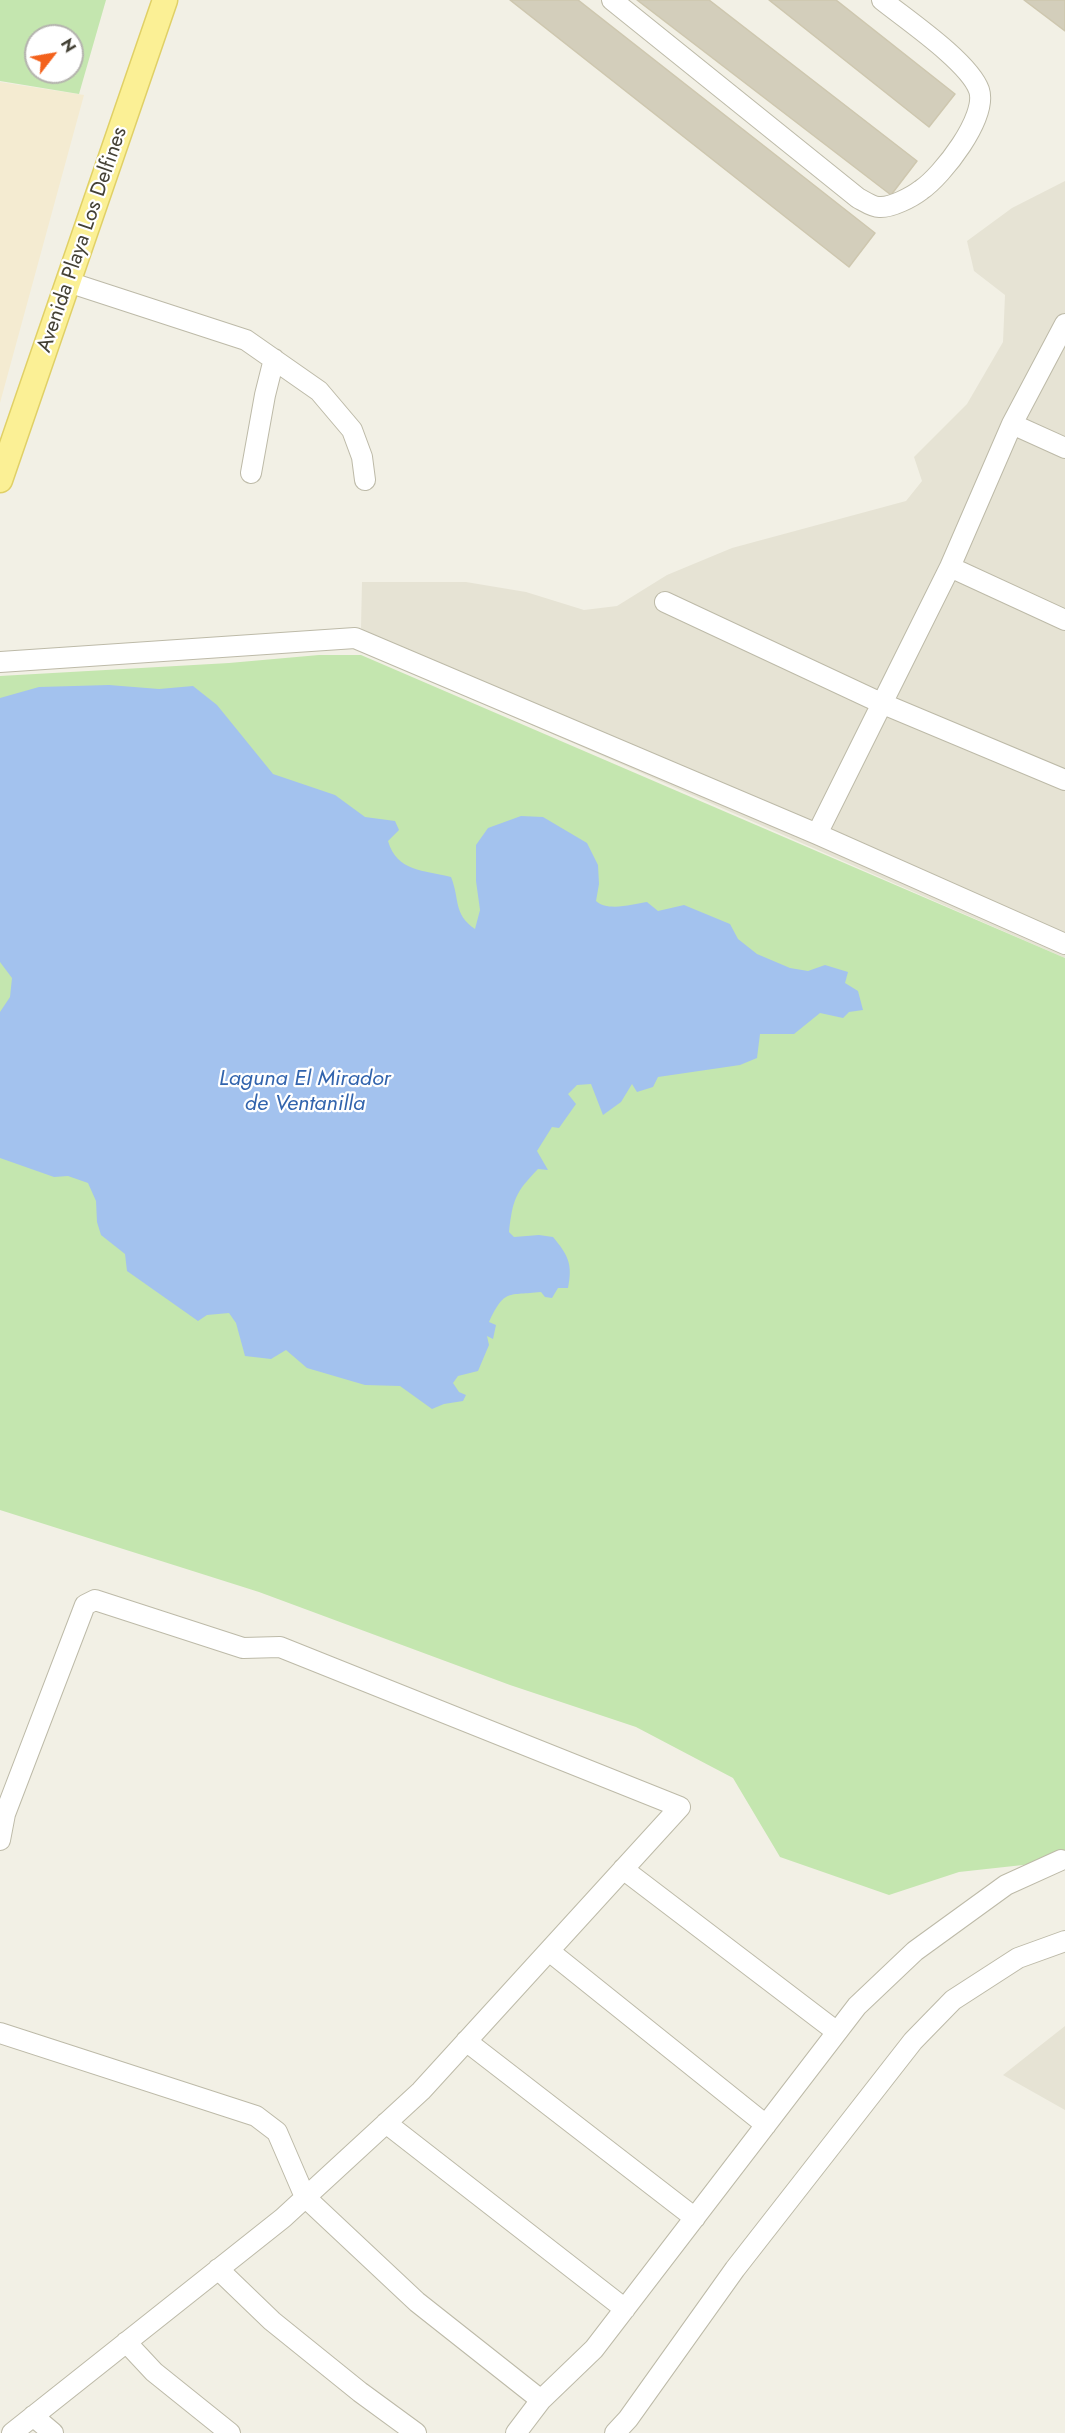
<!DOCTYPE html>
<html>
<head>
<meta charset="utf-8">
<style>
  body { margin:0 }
  #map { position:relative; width:1065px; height:2433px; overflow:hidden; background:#f2f0e5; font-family:Jost,sans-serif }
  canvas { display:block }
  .north { position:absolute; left:24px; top:24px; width:60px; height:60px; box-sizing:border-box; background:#fff; border:2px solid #b4b3ae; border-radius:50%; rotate:59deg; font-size:16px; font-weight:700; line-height:24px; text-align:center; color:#444135 }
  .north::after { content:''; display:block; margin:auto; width:21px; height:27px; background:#f3611b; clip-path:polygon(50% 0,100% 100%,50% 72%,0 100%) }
</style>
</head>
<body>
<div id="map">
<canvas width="1065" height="2433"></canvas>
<div class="north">N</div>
</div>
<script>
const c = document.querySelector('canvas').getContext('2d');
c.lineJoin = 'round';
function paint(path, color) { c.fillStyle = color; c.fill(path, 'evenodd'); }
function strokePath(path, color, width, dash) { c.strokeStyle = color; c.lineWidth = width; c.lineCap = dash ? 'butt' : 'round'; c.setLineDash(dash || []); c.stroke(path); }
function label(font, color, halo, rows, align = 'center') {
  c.font = font + ' Jost,sans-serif'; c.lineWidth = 4.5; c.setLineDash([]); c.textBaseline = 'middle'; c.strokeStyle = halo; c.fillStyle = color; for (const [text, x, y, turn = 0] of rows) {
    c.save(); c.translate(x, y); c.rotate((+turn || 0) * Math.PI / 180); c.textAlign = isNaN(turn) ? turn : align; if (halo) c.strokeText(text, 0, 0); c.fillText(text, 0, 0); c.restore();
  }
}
const residential = new Path2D(`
  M1065,181v777l-657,-287 -47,-43 1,-46h104l60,10 58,18 33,-4 50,-31 65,-27 174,-47 16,-20 -8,-24 53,-53 36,-62 2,-47 -31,-24 -7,-30 45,-33z
  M1065,2026v84l-62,-35z`);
const commercial = new Path2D(`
  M0,82l84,13 -84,308z`);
const green = new Path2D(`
  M0,0h106l-27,94 -79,-13zM36,36h36v36h-36z
  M319,655h42l704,303v896l-33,10 -73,8 -70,23 -109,-38 -47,-79 -97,-51 -126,-42 -251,-93 -259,-82v-834l229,-13z`);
const water = new Path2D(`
  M109,685l50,4 34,-3 24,19 56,69 62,21 30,22 30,4 4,9 -11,11c9,31 36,29 63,36 9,22 2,37 24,52l5,-19 -4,-29v-36l12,-17 33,-12 22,1 44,26 11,22 1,19 -3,17c12,11 37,3 51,1l11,9 26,-6 46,19 8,15 19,15 33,14 18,3 17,-6 23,7 -3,11 13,8 5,19 -14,2 -6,6 -23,-5 -26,21h-34l-3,24 -17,7 -82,12 -5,10 -16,5 -5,-8 -11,18 -18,13 -12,-31 -14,1 -9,9 8,10 -17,24 -7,-1 -15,24 11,19 -10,-1c-23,24 -25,30 -29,63l5,5 25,-2 14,2c15,18 20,27 15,51h-10l-6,10 -7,-1 -4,-5c-33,4 -36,-4 -52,30l7,3 -3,14 -6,-3 2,9 -11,26 -20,5 -5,7 6,9 7,3 -3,6 -19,3 -12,5 -32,-23 -35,-1 -58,-17 -21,-18 -15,9 -26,-3 -9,-33 -7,-10 -22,2 -9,6 -71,-50 -2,-17 -24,-19 -4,-13 -1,-21 -8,-18 -20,-7 -14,1 -54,-19v-146l10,-15 2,-19 -12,-16v-264l39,-11z`);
const building = new Path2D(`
  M510,0h68l297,233 -26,34z
  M637,0h72l208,161 -26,34z
  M769,0h67l119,94 -26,33z
  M1024,0h41v31z`);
const minor = new Path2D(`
  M612,0l246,198c6,3 14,9 21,9 12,1 33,-10 42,-17 21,-14 67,-73 58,-100 -10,-28 -72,-70 -97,-90
  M68,282l178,58 73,51 33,39 10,27 3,23
  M1012,424l53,24
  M251,473l14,-78 9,-36
  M950,567l115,53
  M665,602l216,101 184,77
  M0,662l355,-24 462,196 248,110
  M817,834l133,-267 62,-143 53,-100
  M0,1840l5,-26 80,-209 10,-5 148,48 37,-1 400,160 -259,284 -138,127 -271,215
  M623,1869l214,163
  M549,1951l217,174
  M0,2033l256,83 21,16 28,65 112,105 124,98
  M466,2041l229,177
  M386,2123l239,186
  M218,2269l54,52 88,71 56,41
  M126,2342l28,30 76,61
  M33,2416l20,17
  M516,2433l25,-33 53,-51 263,-343 58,-55 91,-66 55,-25
  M615,2433l13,-14 107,-150 178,-228 40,-41 65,-42 47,-17`);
const major = new Path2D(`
  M0,480l165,-480`);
const streetNames = [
  ["Avenida Playa Los Delfines",83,240,-71]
];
const waterNames = [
  ["Laguna El Mirador",305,1080],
  ["de Ventanilla",305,1105]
];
paint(residential, '#e6e3d4');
paint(commercial, '#f4ebd1');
paint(green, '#c4e6af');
paint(water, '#a3c2ee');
paint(building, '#d3cebb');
strokePath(building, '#cec7af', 1.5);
strokePath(minor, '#bdbaa8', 22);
strokePath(major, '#e0d066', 27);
strokePath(minor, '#fff', 20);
strokePath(major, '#fbf095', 24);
label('21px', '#444135', '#fff', streetNames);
label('italic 22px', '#3264ad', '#fff', waterNames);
</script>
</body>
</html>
